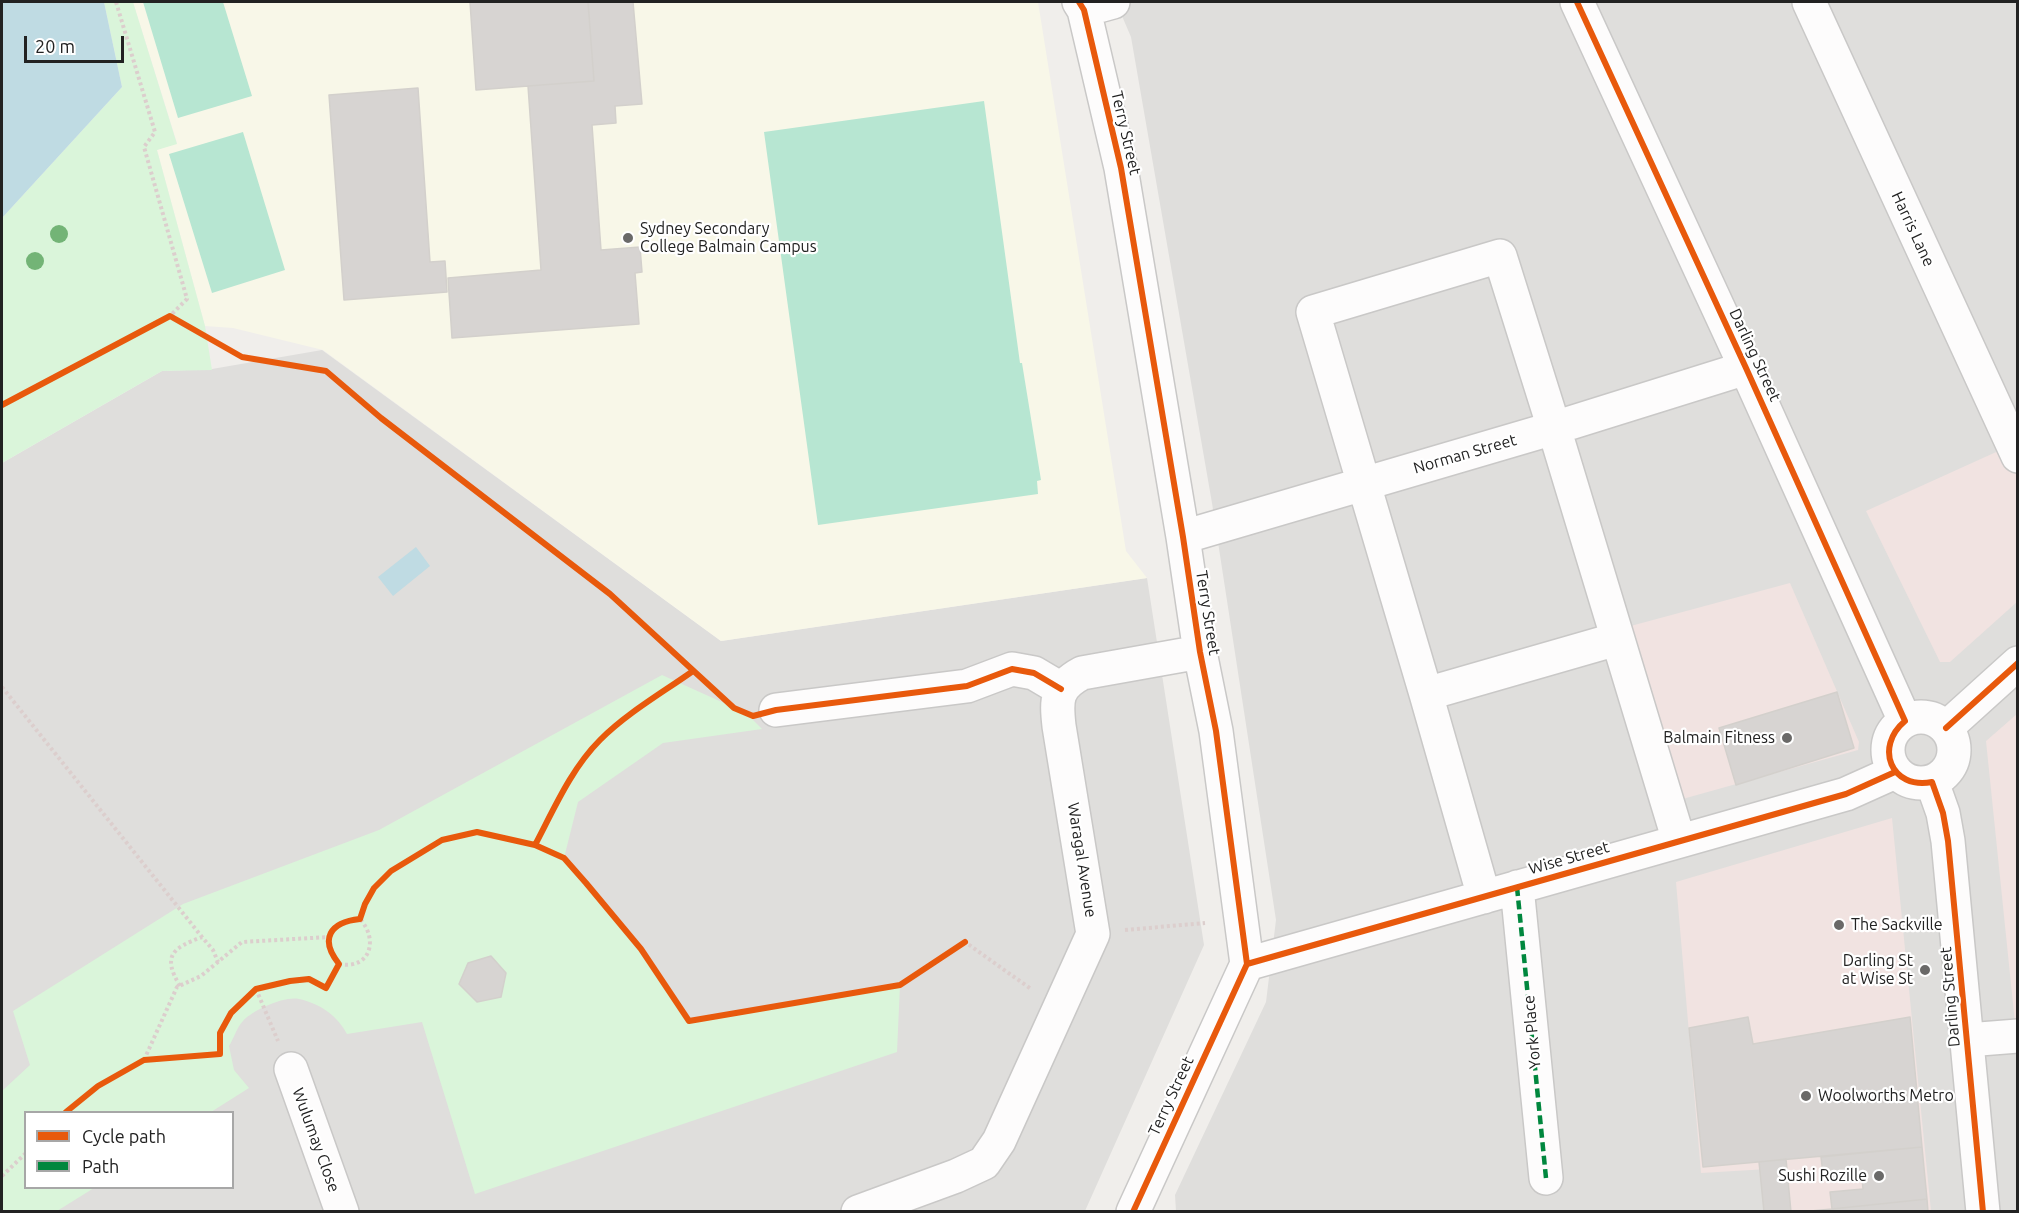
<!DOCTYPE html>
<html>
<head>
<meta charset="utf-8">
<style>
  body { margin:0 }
  #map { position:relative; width:2019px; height:1213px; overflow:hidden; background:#f0eeeb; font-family:Ubuntu,sans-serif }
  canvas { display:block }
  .frame { position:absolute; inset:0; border:3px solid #222; pointer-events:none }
  .legend { position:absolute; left:24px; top:1111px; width:210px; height:78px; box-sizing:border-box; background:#fff; border:2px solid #a7a7a7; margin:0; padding:8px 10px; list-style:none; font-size:18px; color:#222 }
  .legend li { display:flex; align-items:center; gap:12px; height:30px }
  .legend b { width:30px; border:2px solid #a7a7a7 }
  .scale { position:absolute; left:24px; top:36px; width:100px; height:27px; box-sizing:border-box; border:3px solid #222; border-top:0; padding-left:8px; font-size:18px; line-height:21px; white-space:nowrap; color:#222; -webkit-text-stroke:4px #fff; paint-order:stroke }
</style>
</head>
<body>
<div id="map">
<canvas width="2019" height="1213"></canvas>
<div class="frame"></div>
<ul class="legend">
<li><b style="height:8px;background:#e8590c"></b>Cycle path</li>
<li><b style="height:8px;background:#00873e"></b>Path</li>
</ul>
<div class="scale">20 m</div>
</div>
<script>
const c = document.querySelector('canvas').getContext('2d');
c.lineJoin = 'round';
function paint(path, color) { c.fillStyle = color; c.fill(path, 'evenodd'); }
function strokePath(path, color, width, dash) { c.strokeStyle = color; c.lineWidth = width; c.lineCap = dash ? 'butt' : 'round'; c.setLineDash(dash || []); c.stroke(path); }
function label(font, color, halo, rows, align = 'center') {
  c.font = font + ' Ubuntu,sans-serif'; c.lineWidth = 4.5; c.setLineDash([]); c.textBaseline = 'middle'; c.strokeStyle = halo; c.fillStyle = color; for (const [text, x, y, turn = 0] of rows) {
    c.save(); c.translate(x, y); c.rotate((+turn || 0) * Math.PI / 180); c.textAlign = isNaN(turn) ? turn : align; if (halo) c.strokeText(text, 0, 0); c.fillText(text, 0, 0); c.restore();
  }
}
const residential = new Path2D(`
  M1116,2h901v1209h-841l-1,-16 91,-193 10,-82 -64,-417 -81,-466z
  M322,350l399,291 426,-63 57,367 -119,266h-1083v-748l160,-92 50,-2zM26,1112h206v76h-206z`);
const commercial = new Path2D(`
  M2005,448l12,29v125l-67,60h-10l-74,-151z
  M1790,583l69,159 -1,8 -179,50 -52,-173z
  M2017,714v308l-2,1 -29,-282z
  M1892,818l39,393h-160l-3,-42 -67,4 -25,-291z`);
const education = new Path2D(`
  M133,2h905l88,549 21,27 -426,63 -398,-291 -90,-22 -28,-2 -48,-176 20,-7z`);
const park = new Path2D(`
  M104,2h29l44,142 -20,6 48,176 7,44 -50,1 -160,92v-245l120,-131z
  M662,675l84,38 16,16 -99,14 -85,59 -14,56 77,91 49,72 210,-36 -3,67 -422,142 -53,-172 -75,12c-9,-18 -28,-31 -48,-35 -15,-3 -46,11 -56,22 -6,6 -9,17 -14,25l5,24 15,18 -38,24h-185v76h68l-37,23 -55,1v-121l28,-26 -17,-54 170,-107 196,-74z`);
const pitch = new Path2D(`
  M143,2h80l29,94 -74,22z
  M984,101l36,262h2l19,117 -4,1 1,13 -220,31 -54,-393z
  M243,132l42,138 -73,23 -43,-139z`);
const water = new Path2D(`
  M2,2h102l18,85 -120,131z
  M416,547l14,19 -37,30 -15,-19z`);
const building = new Path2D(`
  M470,2h118l6,79 -118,9z
  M588,2h45l9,102 -27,2 1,17 -24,2 9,125 39,-3 2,25 -7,1 4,51 -187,14 -4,-60 93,-8 -13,-184 66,-5z
  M418,88l12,174 15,-1 2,31 -103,8 -15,-205z
  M1837,692l17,56 -118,37 -17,-57z
  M491,956l15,17 -5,24 -24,5 -18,-18 9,-21z
  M1748,1017l5,27 157,-27 12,130 -219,20 -14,-139z
  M1922,1147l5,52 -95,10 -2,-17 33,-3 -1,-11 -28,3 -1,-8 -10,1 -2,-17z
  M1786,1159l5,53h-27l-5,-50z
  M1927,1199l1,13h-128l32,-3z`);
const path = new Path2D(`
  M116,2l39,130 -11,15 43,152 -17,17 72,41 84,14 55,47 229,176 124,114 8,4
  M2,687l200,250
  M535,845c19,-36 36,-76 65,-105 27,-27 62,-47 93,-69
  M1125,930l80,-7
  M339,964c31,6 40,-24 21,-45
  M180,986c-18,-30 -8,-38 22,-49l11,13 5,12
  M256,989l22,52
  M144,1060l33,-73 24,-11 41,-34 87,-5
  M66,1112l32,-26 46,-26 76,-6v-21l11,-20 25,-24 34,-8 19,-2 17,9 13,-24c-20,-25 -9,-42 21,-45l5,-15 9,-16 17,-17 51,-31 35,-8 58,13 29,13 22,25 55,66 48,72 211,-36 65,-43 66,47
  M2,1176l24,-23`);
const minor = new Path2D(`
  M1079,2l5,8 37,158 62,369 17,115 16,79 31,233 -114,248
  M1577,2l169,366 159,353
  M1809,2l209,454
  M1084,10l29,-8
  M1183,537l371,-109 192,-60
  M1426,694l191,-55
  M776,710l191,-24 45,-17 22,4 27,16
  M1888 750a33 33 0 1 1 66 0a33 33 0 1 1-66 0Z
  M1946,728l72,-65
  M1932,782l11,31 5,28 35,371
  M1517,887l29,291
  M1484,897l-58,-203 -113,-382 187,-56 54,172 125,413
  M1247,964l599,-170 49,-22
  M1967,1040l51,-4
  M291,1069l51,143
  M858,1212l98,-36 28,-13 15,-22 94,-207 -34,-208c-3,-27 -3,-39 23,-53l118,-21`);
const quiet = new Path2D(`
  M1517,887l29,291`);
const cycleway = new Path2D(`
  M1079,2l5,8 37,158 62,369 17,115 16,79 31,233 -114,248
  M1577,2l169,366 159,353c-31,26 -14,69 27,61l11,31 5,28 35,371
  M2,405l168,-89 72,41 84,14 55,47 229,176 124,114 19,8 23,-6 191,-24 45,-17 22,4 27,16
  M1946,728l72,-65
  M535,845c19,-36 36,-76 65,-105 27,-27 62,-47 93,-69
  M1247,964l599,-170 49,-22
  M66,1112l32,-26 46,-26 76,-6v-21l11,-20 25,-24 34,-8 19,-2 17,9 13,-24c-20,-25 -9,-42 21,-45l5,-15 9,-16 17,-17 51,-31 35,-8 58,13 29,13 22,25 55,66 48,72 211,-36 65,-43`);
const trees = [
  [59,234],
  [35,261]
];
const markers = [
  [628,238,6,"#6a6968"],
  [1787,738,6,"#6a6968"],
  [1839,925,6,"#6a6968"],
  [1925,970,6,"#6a6968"],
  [1806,1096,6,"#6a6968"],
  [1879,1176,6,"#6a6968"]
];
const streetNames = [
  ["Terry Street",1126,133,77],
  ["Harris Lane",1913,229,65],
  ["Darling Street",1755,355,65],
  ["Norman Street",1465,454,-16],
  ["Terry Street",1208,613,81],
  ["Wise Street",1569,858,-16],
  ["Waragal Avenue",1082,860,81],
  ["Darling Street",1950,997,-95],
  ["York Place",1532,1032,-95],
  ["Terry Street",1171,1096,-65],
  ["Wulumay Close",316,1140,70]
];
const poiNames = [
  ["Sydney Secondary",640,229],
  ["College Balmain Campus",640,247],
  ["Balmain Fitness",1775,738,"right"],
  ["The Sackville",1851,925],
  ["Darling St",1913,961,"right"],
  ["at Wise St",1913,979,"right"],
  ["Woolworths Metro",1818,1096],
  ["Sushi Rozille",1867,1176,"right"]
];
paint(residential, '#dfdedc');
paint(commercial, '#f1e3e1');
paint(education, '#f8f7e8');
paint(park, '#daf5da');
paint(pitch, '#b7e6d2');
paint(water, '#bfdbe3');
paint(building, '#d7d4d2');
strokePath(building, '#d3d0cc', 1.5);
strokePath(minor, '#c9c8c7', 36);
strokePath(path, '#dccecd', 4, [3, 3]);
strokePath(minor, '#fdfcfc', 33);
strokePath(quiet, '#00873e', 4.5, [9, 4.5]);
strokePath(cycleway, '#e8590c', 6);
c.fillStyle = '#73b476';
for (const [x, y] of trees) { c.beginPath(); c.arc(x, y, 9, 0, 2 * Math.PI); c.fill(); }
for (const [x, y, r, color] of markers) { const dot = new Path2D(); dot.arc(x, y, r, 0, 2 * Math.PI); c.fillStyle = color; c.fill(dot); strokePath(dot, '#fff', 2); }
label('16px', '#222', '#fff', streetNames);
label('16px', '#222', '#fff', poiNames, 'left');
</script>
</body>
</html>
